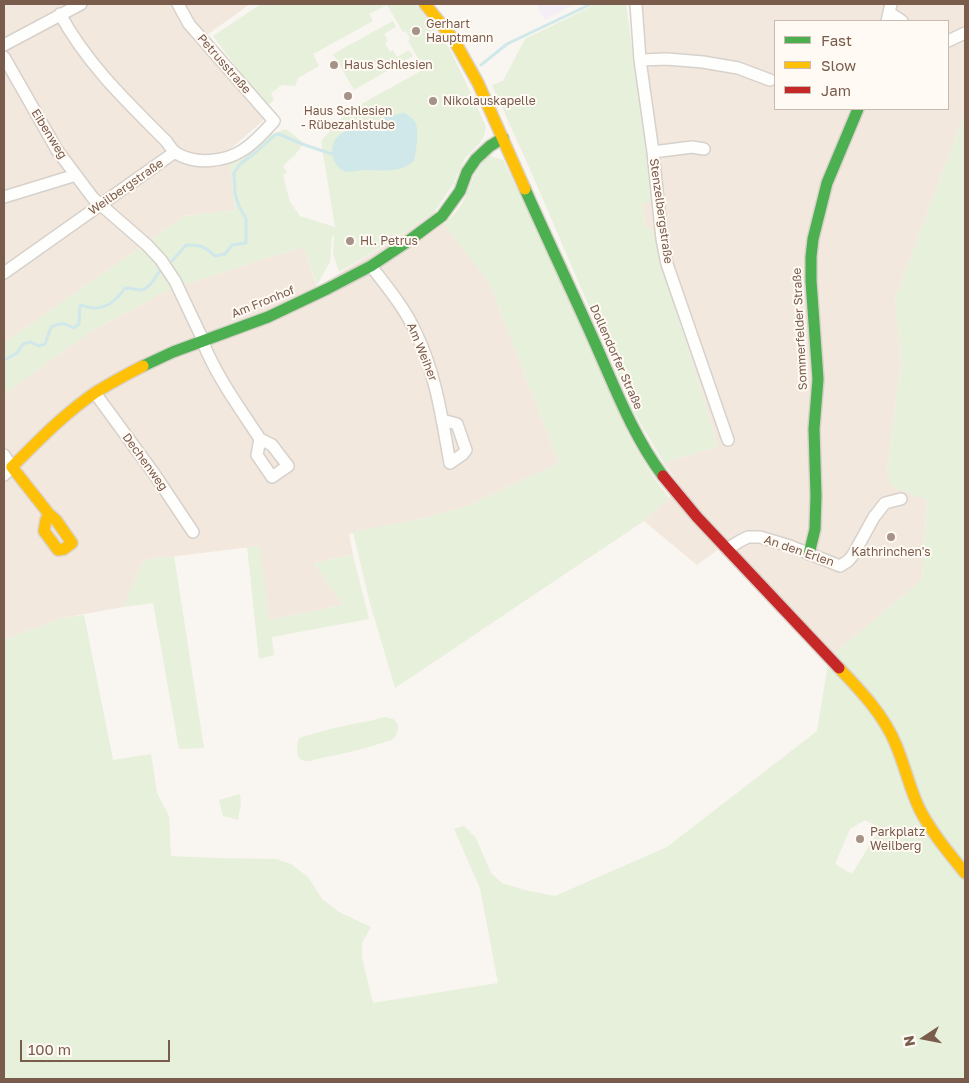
<!DOCTYPE html>
<html>
<head>
<meta charset="utf-8">
<style>
  body { margin:0 }
  #map { position:relative; width:969px; height:1083px; overflow:hidden; background:#f9f5f0; font-family:"Golos Text",sans-serif }
  canvas { display:block }
  .frame { position:absolute; inset:0; border:5px solid #7a5c4d; pointer-events:none }
  .legend { position:absolute; left:774px; top:20px; width:175px; height:90px; box-sizing:border-box; background:#fffaf3; border:1px solid #cabbb1; margin:0; padding:6px 9px; list-style:none; font-size:15px; color:#7a5c4d }
  .legend li { display:flex; align-items:center; gap:10px; height:25px }
  .legend b { width:25px; border:1px solid #cabbb1 }
  .north { position:absolute; left:899px; top:1013px; width:50px; height:50px; -webkit-text-stroke:4px #fffaf3; paint-order:stroke; rotate:259deg; font-size:14px; font-weight:700; line-height:20px; text-align:center; color:#7a5c4d }
  .north::after { content:''; display:block; margin:auto; width:18px; height:22px; background:#7a5c4d; clip-path:polygon(50% 0,100% 100%,50% 72%,0 100%) }
  .scale { position:absolute; left:20px; top:1040px; width:150px; height:22px; box-sizing:border-box; border:2px solid #7a5c4d; border-top:0; padding-left:6px; font-size:15px; line-height:18px; white-space:nowrap; color:#7a5c4d; -webkit-text-stroke:4px #fffaf3; paint-order:stroke }
</style>
</head>
<body>
<div id="map">
<canvas width="969" height="1083"></canvas>
<div class="frame"></div>
<ul class="legend">
<li><b style="height:6px;background:#4caf50"></b>Fast</li>
<li><b style="height:6px;background:#ffc107"></b>Slow</li>
<li><b style="height:6px;background:#c62828"></b>Jam</li>
</ul>
<div class="north">N</div>
<div class="scale">100 m</div>
</div>
<script>
const c = document.querySelector('canvas').getContext('2d');
c.lineJoin = 'round';
function paint(path, color) { c.fillStyle = color; c.fill(path, 'evenodd'); }
function strokePath(path, color, width, dash) { c.strokeStyle = color; c.lineWidth = width; c.lineCap = dash ? 'butt' : 'round'; c.setLineDash(dash || []); c.stroke(path); }
function label(font, color, halo, rows, align = 'center') {
  c.font = font + ' "Golos Text",sans-serif'; c.lineWidth = 4; c.setLineDash([]); c.textBaseline = 'middle'; c.strokeStyle = halo; c.fillStyle = color; for (const [text, x, y, turn = 0] of rows) {
    c.save(); c.translate(x, y); c.rotate((+turn || 0) * Math.PI / 180); c.textAlign = isNaN(turn) ? turn : align; if (halo) c.strokeText(text, 0, 0); c.fillText(text, 0, 0); c.restore();
  }
}
const residential = new Path2D(`
  M4,4h246l-50,36 66,78 -38,33 7,59 -50,6 -181,127z
  M635,4h330v109l-70,186 6,62 -14,111 5,14 35,14 -5,80 -93,78 -109,-110 -23,17 -53,-44 25,-23 10,-14 -15,-21 54,-17 -59,-193 -2,-20 -11,-6 -4,-24 11,-2 -7,-56 12,-1zM775,21h173v88h-173z
  M435,211l54,71 70,181 -89,42 -49,14 -72,15 4,21 -39,8 29,42 -74,15 -10,-74 -115,14 -21,47 -61,11 -58,22v-246l86,-62 82,-44 52,-16 39,-13 41,-12 13,40 83,-51z`);
const education = new Path2D(`
  M536,4h39l-30,16z`);
const green = new Path2D(`
  M261,4h155l33,44 21,43 16,36 -2,9 -4,7 -15,15 -11,25 -19,28 -35,25 -61,36 -6,-18 1,-19 -2,1 -2,26 -13,23 -13,-38 -41,12 -39,13 -52,16 -82,44 -86,62v-51l181,-127 50,-6 -6,-47 37,-27 20,-7 18,14 -9,12 -12,11 4,6 -4,3 7,27 10,14 35,11 -14,-86 26,-29 77,-43 -16,-28 2,-2 -4,-8 -3,1 -16,-27 -18,9 4,7 -60,33 6,12 -21,12 -3,8 -13,-1 -11,8 3,7 -8,7 -53,-71z
  M596,4h30l28,198 -12,1 4,24 11,6 2,20 59,193 -54,17 -29,-49 -102,-238 -41,-91 11,-4 22,-42z
  M393,21l3,6 -12,7 4,7 -3,2 5,9 3,-2 4,7 12,-7 4,6 -59,34 -21,-36z
  M965,113v966h-961v-439l58,-22 22,-3 29,145 38,-6 6,39 12,23 2,40 46,2 59,1 15,5 17,13 14,22 17,13 32,15 -9,16v15l11,45 125,-20 -18,-95 -26,-59 10,-3 12,12 15,35 11,10 27,8 26,5 112,-49 150,-116 12,-73 93,-78 5,-80 -36,-14 -4,-14 14,-111 -6,-62zM865,820l15,8 -28,46 -17,-10 15,-35z
  M490,156l13,4 42,86 87,196 22,36 15,20 -25,23 -249,167 -26,-88 -16,-68 68,-13 49,-14 89,-42 -70,-181 -45,-57c7,-8 16,-16 20,-25 10,-19 8,-30 26,-44z
  M260,546l9,74 74,-15 -29,-42 39,-8 16,64 -97,18 2,18 -15,4 -12,-112z
  M174,556l30,192 -25,1 -26,-146 -30,4 21,-47z
  M385,717c2,1 5,1 8,2 8,5 5,16 -1,21 -23,7 -47,14 -71,18 -5,1 -11,4 -16,3 -11,-2 -8,-15 -6,-23 17,-5 33,-10 50,-13 12,-3 24,-4 36,-8z
  M240,794l1,9 -3,17 -15,-4 -4,-16z`);
const water = new Path2D(`
  M405,113c4,3 9,6 11,11 3,9 0,27 -2,37 -16,14 -32,8 -51,9 -8,1 -16,4 -23,-1 -4,-4 -8,-11 -8,-17 0,-23 27,-25 43,-30 5,-2 9,-5 14,-6 5,-2 11,-2 16,-3z`);
const stream = new Path2D(`
  M481,65l26,-21 84,-40
  M172,261l14,-16c14,0 19,1 29,11l10,-2 7,-9 14,-2v-24l-7,-13 -4,-12 -1,-21 6,-9 15,-11 20,-18 4,-1 23,10 30,10 3,-1
  M4,360l13,-7 6,-9 7,-2 9,4 6,-2 6,-17c11,-5 13,-4 23,1l5,-4 1,-18 1,-1c20,8 33,-1 44,-17 6,0 11,2 16,2 9,-1 15,-14 20,-21
  M4,369v1`);
const street = new Path2D(`
  M636,4l4,56 13,92 9,87 5,25 61,176
  M890,13l12,8
  M60,14c27,50 67,88 106,127 3,4 6,9 10,12 19,12 49,9 67,-3 11,-7 23,-20 31,-29l-85,-97 -11,-20
  M887,21l4,-17
  M948,41l17,-8
  M4,45l77,-41
  M4,57l53,93 36,48 54,47 14,15 14,21 28,59
  M640,60l27,-1 36,3 35,6 32,12
  M653,152l39,-5 12,2
  M4,197l72,-22
  M371,266c16,21 34,42 45,67 20,41 26,86 34,130l13,-9 3,-4 -9,-26 -15,-4
  M4,273l171,-121
  M202,340c14,36 37,67 58,99l-3,16 15,22 16,-11 -16,-21 -12,-6
  M95,393l60,82 38,57
  M4,455l8,12 -8,8
  M727,549l13,-8 8,-4h12l30,9 50,20 8,-5 5,-6 21,-38 11,-14 16,-4`);
const fast = new Path2D(`
  M525,189c23,52 47,102 70,154 20,45 38,93 68,133
  M143,366l30,-14 95,-35 59,-28 44,-23 36,-24 35,-26 18,-25 7,-19 9,-13 14,-13 13,-8
  M809,554l6,-25 1,-33 -2,-67 4,-50 -7,-98v-24l2,-18 14,-56 31,-74`);
const slow = new Path2D(`
  M425,4l29,36 24,43 47,106
  M49,514l-3,6 -2,11 14,19 6,-1 8,-6 -16,-23 -7,-6 -37,-47c26,-26 53,-54 84,-75 15,-9 31,-18 47,-26
  M839,668c22,23 45,47 57,77 9,21 14,45 24,65 12,23 29,43 45,63`);
const jam = new Path2D(`
  M663,476l34,41 142,151`);
const markers = [
  [416,31,5,"#a69286"],
  [334,65,5,"#a69286"],
  [348,96,5,"#a69286"],
  [433,101,5,"#a69286"],
  [350,241,5,"#a69286"],
  [891,537,5,"#a69286"],
  [860,839,5,"#a69286"]
];
const poiNames = [
  ["Gerhart",426,24],
  ["Hauptmann",426,38],
  ["Haus Schlesien",344,65],
  ["Nikolauskapelle",443,101],
  ["Haus Schlesien",348,111,"center"],
  ["- Rübezahlstube",348,125,"center"],
  ["Hl. Petrus",360,241],
  ["Kathrinchen's",891,552,"center"],
  ["Parkplatz",870,832],
  ["Weilberg",870,846]
];
const streetNames = [
  ["Petrusstraße",224,64,49],
  ["Eibenweg",49,134,58],
  ["Weilbergstraße",126,187,-35],
  ["Stenzelbergstraße",661,211,82],
  ["Am Fronhof",263,302,-22],
  ["Sommerfelder Straße",800,329,-93],
  ["Am Weiher",422,352,68],
  ["Dollendorfer Straße",616,357,66],
  ["Dechenweg",145,462,54],
  ["An den Erlen",799,551,19]
];
paint(residential, '#f2e8de');
paint(education, '#f6eef6');
paint(green, '#e7f0db');
paint(water, '#d0e8ea');
strokePath(stream, '#d0e8ea', 3);
strokePath(street, '#d7d1cb', 14);
strokePath(fast, '#d9d2cb', 14);
strokePath(slow, '#d9d2cb', 14);
strokePath(jam, '#d9d2cb', 14);
strokePath(street, '#fefefd', 11);
strokePath(fast, '#4caf50', 11);
strokePath(slow, '#ffc107', 11);
strokePath(jam, '#c62828', 11);
for (const [x, y, r, color] of markers) { const dot = new Path2D(); dot.arc(x, y, r, 0, 2 * Math.PI); c.fillStyle = color; c.fill(dot); strokePath(dot, '#fffaf3', 2); }
label('12px', '#7a5c4d', '#fffaf3', poiNames, 'left');
label('12px', '#7a5c4d', '#fffaf3', streetNames);
</script>
</body>
</html>
